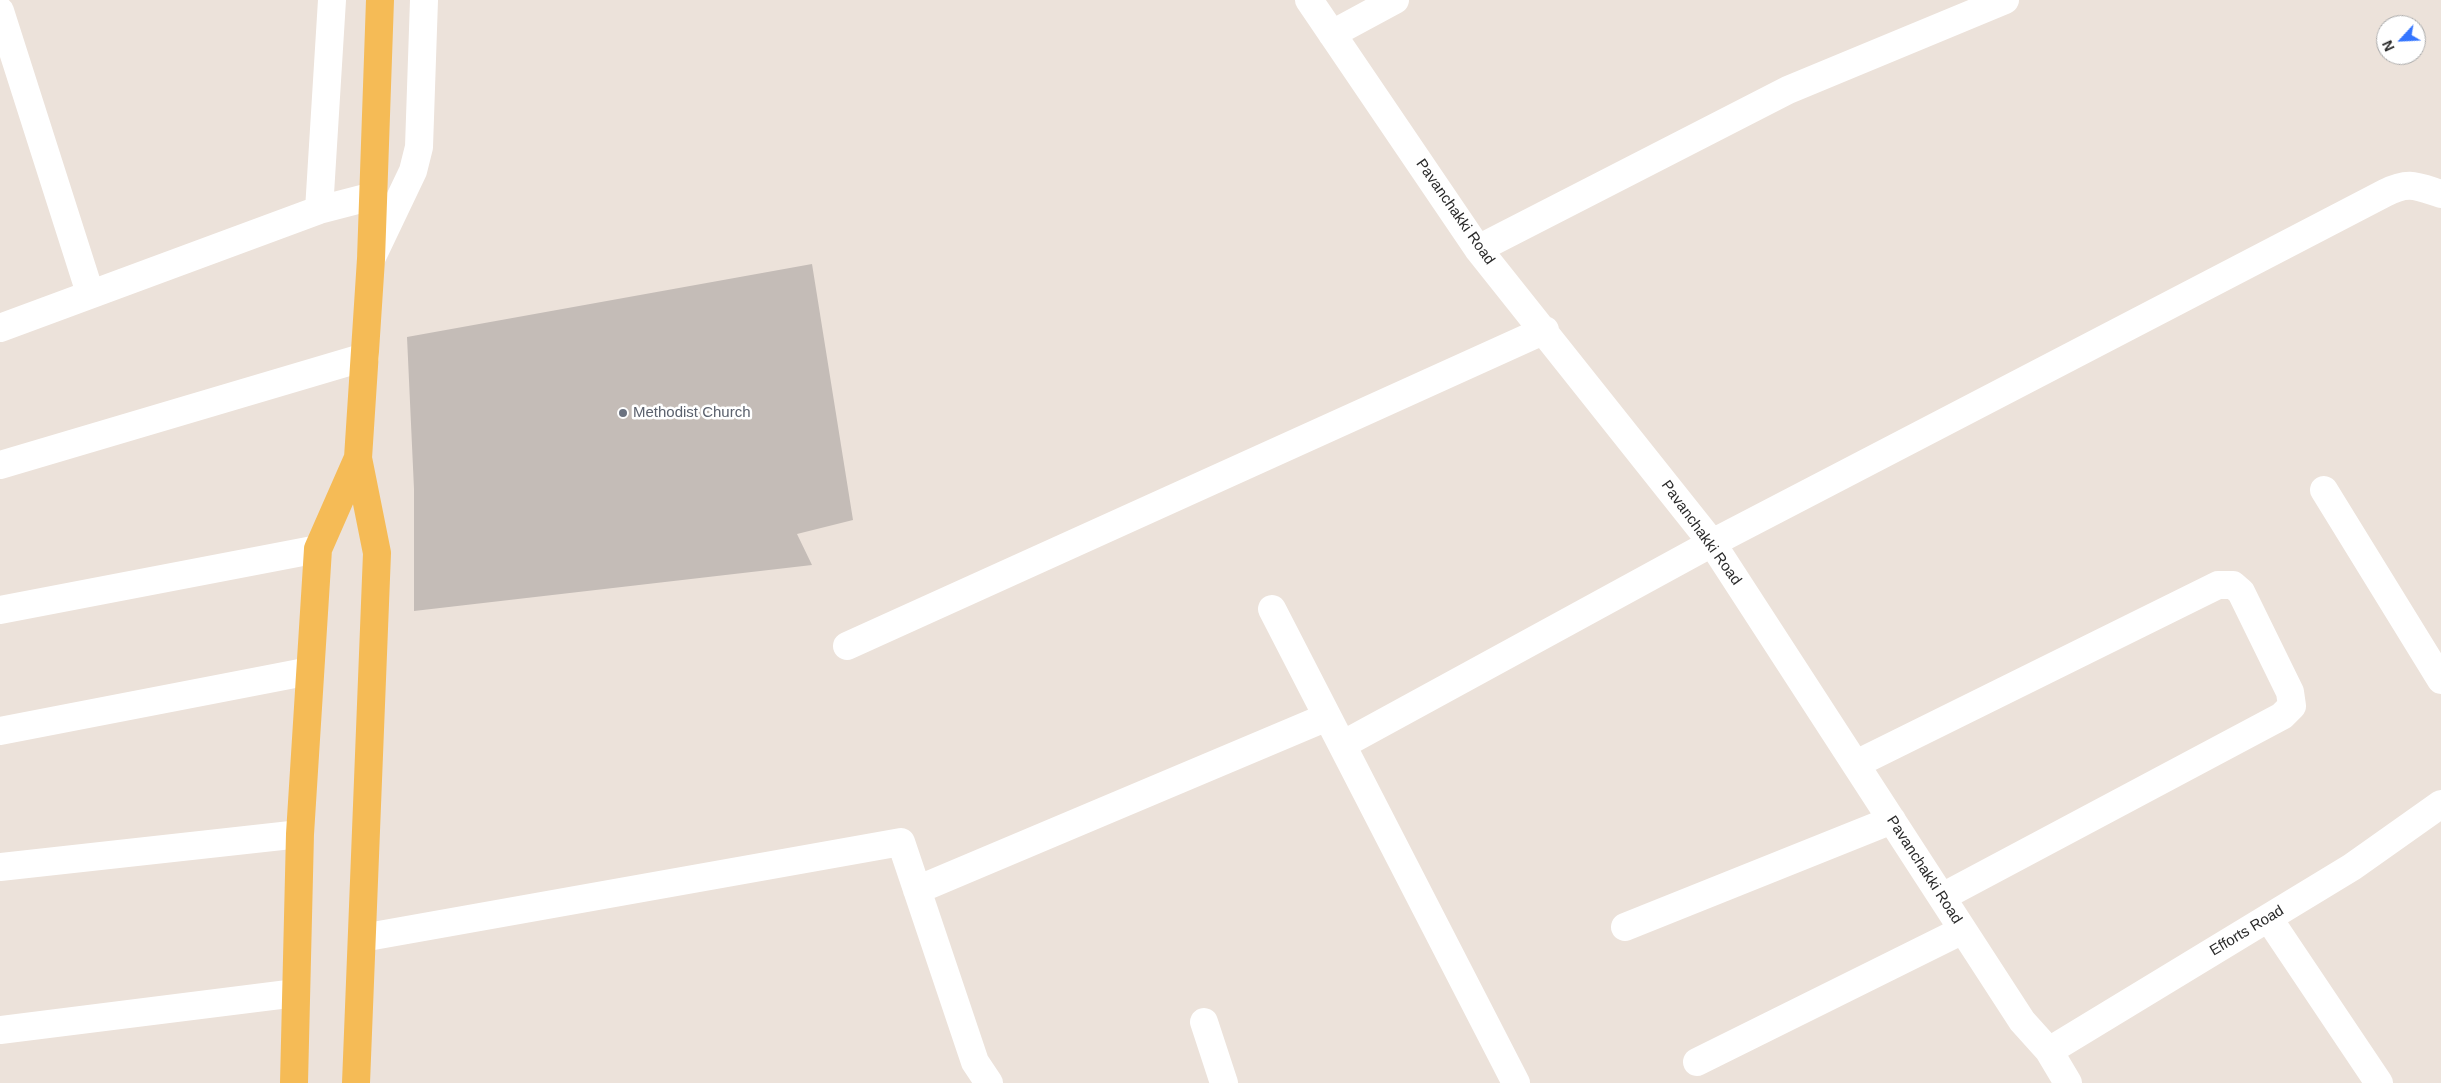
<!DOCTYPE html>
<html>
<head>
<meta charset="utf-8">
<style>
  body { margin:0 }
  #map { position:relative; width:2441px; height:1083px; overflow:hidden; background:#ece2da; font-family:Helvetica,sans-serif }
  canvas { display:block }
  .north { position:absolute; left:2376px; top:15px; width:50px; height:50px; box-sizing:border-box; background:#fff; border:1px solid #a9a9a9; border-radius:50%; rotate:245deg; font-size:14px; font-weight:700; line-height:20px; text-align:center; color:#292929 }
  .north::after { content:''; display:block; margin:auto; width:18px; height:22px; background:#3475ff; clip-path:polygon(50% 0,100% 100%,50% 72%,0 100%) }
</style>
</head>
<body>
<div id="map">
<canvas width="2441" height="1083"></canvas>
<div class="north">N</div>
</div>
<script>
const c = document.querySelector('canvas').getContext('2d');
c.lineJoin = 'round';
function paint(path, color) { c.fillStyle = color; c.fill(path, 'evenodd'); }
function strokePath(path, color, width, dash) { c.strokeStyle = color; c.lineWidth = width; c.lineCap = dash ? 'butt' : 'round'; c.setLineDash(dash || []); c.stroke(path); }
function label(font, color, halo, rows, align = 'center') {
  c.font = font + ' Helvetica,sans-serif'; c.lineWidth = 5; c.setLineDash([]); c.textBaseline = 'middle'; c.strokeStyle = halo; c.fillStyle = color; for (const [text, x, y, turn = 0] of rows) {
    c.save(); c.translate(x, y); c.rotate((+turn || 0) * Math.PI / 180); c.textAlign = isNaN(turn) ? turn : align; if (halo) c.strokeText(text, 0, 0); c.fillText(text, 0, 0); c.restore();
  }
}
const building = new Path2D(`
  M812,264l41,256 -56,14 15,31 -398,46v-122l-7,-152z`);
const minor = new Path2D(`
  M1309,0l169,249 234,294 310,478 27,30 19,32
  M0,11l90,282
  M1332,34l63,-34
  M319,210l13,-210
  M1478,249l310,-159 217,-90
  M371,259l42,-88 6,-24 5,-147
  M0,328l319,-118 54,-14
  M0,465l365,-108
  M2324,490l117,190
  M1272,609l244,474
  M0,610l318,-61
  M847,646l698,-316
  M0,731l310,-60
  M1342,745l370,-202 673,-350c24,-12 31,-7 56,1
  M1856,764l362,-179h15l8,7 49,100 2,14 -10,10 -340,181
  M0,867l300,-33
  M917,890l410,-173
  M2269,919l110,164
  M1625,927l267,-107
  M362,938l539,-96 74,220 14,21
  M1204,1022l20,61
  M0,1030l296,-37
  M2049,1051l303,-184 89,-63
  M1697,1062l266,-132`);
const primary = new Path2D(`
  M294,1083l6,-249 18,-285 40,-91
  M356,1083l21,-530 -19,-95 13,-199 9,-259`);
const markers = [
  [623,413,5,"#6b7280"]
];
const streetNames = [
  ["Pavanchakki Road",1455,212,55],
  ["Pavanchakki Road",1701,533,54],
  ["Pavanchakki Road",1924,870,57],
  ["Efforts Road",2247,931,-31]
];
const worshipNames = [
  ["Methodist Church",633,413]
];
paint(building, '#c4bcb7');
strokePath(minor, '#fff', 28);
strokePath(primary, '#f5bb56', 28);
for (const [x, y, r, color] of markers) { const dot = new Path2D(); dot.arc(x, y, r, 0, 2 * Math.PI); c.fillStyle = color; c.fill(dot); strokePath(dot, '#fff', 2); }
label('15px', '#292929', '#fff', streetNames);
label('15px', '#5b616d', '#fff', worshipNames, 'left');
</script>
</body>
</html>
